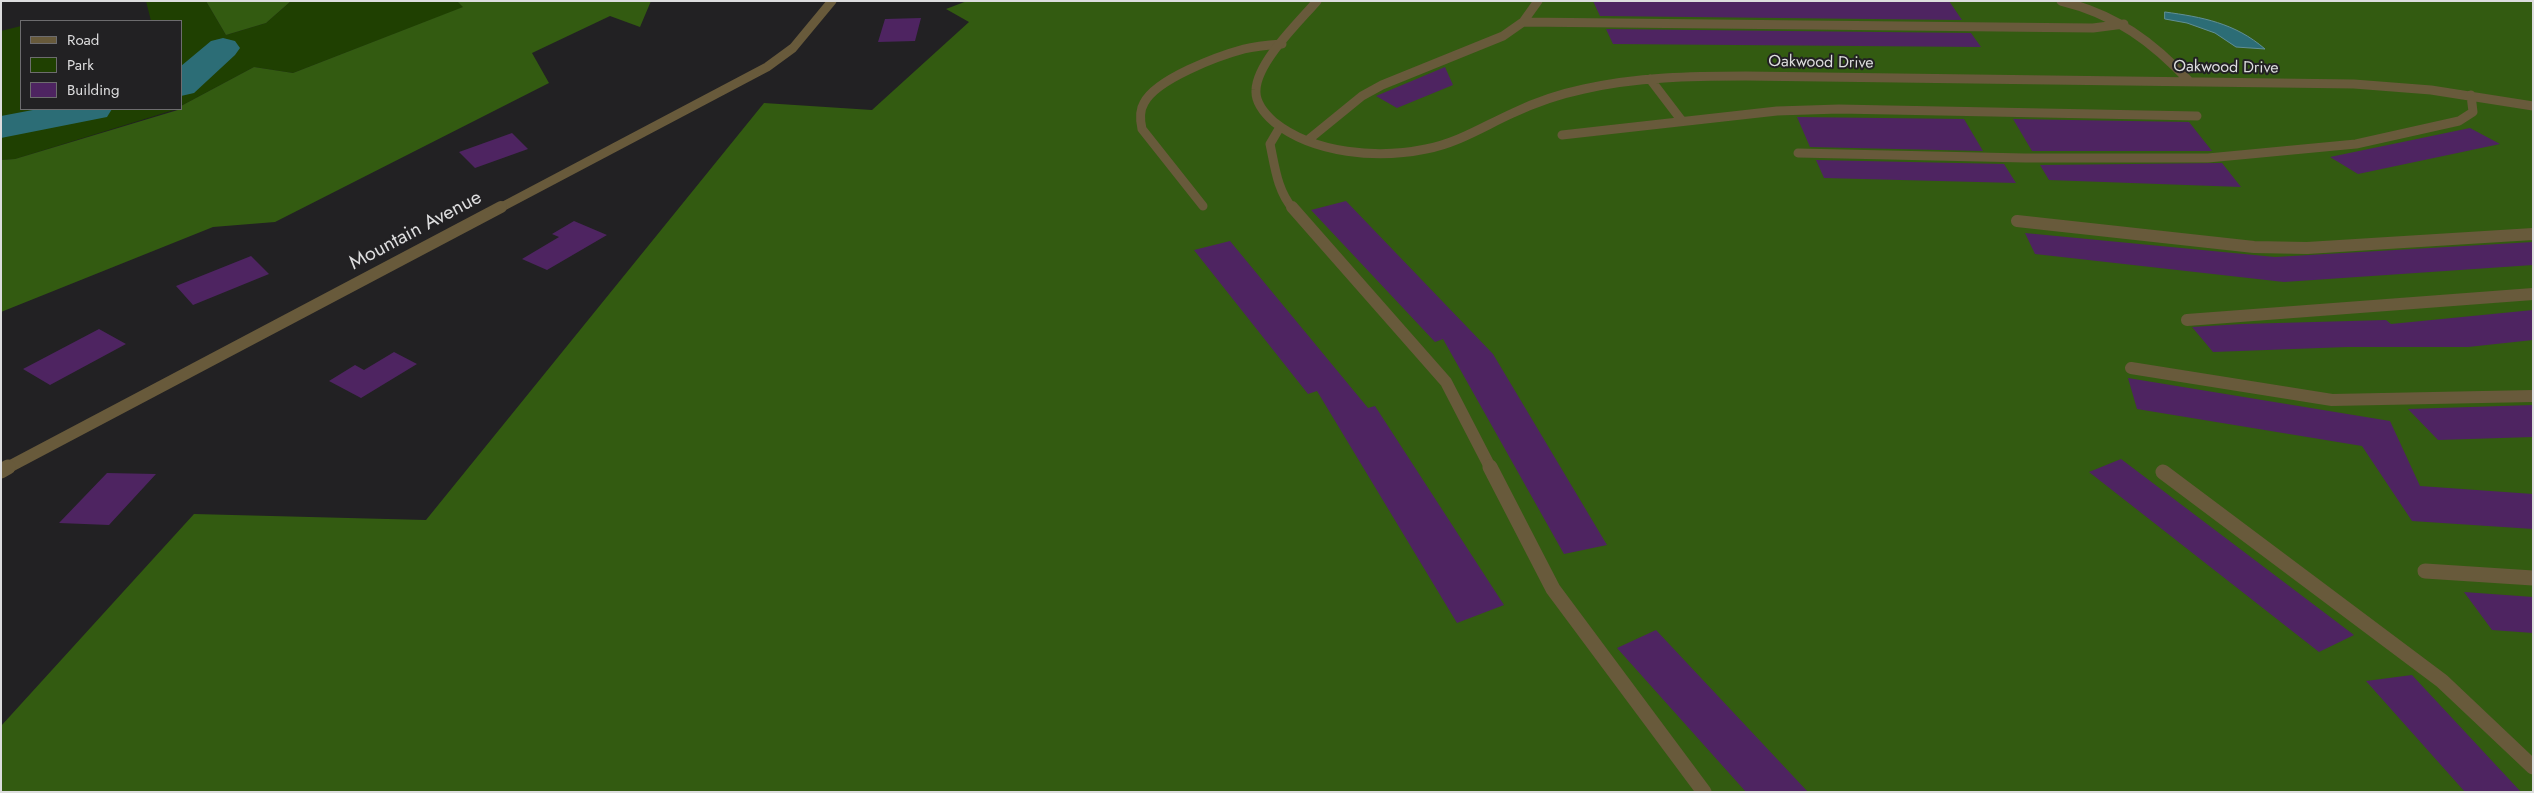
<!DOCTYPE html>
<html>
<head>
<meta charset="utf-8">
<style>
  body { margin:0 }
  #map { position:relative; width:2534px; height:793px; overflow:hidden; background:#222123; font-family:Jost,sans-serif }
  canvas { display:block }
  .frame { position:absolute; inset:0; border:2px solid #ddddde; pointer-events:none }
  .legend { position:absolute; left:20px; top:20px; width:162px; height:90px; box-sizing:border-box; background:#222123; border:1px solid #6d6c6e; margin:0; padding:6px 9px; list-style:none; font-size:15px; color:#ddddde }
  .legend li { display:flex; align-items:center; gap:10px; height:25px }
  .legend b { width:25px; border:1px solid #6d6c6e }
</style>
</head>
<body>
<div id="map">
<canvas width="2534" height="793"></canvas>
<div class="frame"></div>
<ul class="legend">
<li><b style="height:6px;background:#685a3b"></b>Road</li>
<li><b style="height:14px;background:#1f4001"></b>Park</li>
<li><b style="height:14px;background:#4e2461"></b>Building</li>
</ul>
</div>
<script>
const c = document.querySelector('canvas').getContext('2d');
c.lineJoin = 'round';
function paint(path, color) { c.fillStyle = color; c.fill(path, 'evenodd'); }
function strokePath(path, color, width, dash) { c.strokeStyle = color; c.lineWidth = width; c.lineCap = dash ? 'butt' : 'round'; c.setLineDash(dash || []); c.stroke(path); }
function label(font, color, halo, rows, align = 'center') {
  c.font = font + ' Jost,sans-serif'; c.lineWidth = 4; c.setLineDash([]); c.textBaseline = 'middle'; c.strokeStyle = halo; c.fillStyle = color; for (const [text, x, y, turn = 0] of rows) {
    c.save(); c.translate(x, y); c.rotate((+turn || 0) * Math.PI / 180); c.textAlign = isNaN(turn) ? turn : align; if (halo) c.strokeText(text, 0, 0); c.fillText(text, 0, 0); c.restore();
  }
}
const green = new Path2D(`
  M146,1h60l20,34 40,-12 25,-22h166l7,6 -171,66 -39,-6 -73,39v-85h-30z
  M21,26v83h156l-162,50 -14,1v-129z`);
const forest = new Path2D(`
  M206,1h85l-25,22 -40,12z
  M457,1h194l-11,26 -30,-11 -78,37 17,30 -274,139 -62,5 -212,85v-152l14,-1 166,-50v-3l73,-39 39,6 170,-66z
  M967,1h1566v791h-2532v-66l193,-212 232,6 338,-417 108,7 97,-88 -23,-13z`);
const water = new Path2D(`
  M2165,12c37,5 70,11 100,37l-29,-2 -21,-14 -28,-10 -22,-4z`);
const river = new Path2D(`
  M223,38l12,3 5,7 -5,7 -41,38 -13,3v-30l30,-25z
  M38,109h74l-5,8 -106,21v-22z`);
const building = new Path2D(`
  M1593,1h356l13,19 -362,-4z
  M921,18l-6,23 -37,1 7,-23z
  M1606,29l365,4 10,14 -368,-3z
  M1445,67l8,18 -56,23 -21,-12z
  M1797,117l167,2 19,32 -173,-4z
  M2013,119l176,3 23,29h-180z
  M2470,128l30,16 -142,30 -28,-17z
  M512,133l16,16 -53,19 -16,-16z
  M1816,160l188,4 12,19 -192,-5z
  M2222,163l19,24 -192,-7 -9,-15z
  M1346,201l147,153 114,191 -43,9 -121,-215 -8,3 -124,-132z
  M574,221l33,14 -60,35 -25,-11 37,-22 -7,-3z
  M2025,233l250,24 258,-15v23l-249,17 -249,-28z
  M1230,241l138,167 7,-2 129,199 -47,18 -140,-232 -9,3 -114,-144z
  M251,256l18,18 -76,31 -17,-19z
  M2533,310v30l-65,7h-121l-134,5 -21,-25 50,-3 144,-4 5,4z
  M99,329l27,15 -76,41 -27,-16z
  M394,352l23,12 -56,34 -32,-17 26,-16 9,5z
  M2128,378l262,43 30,65 113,8v35l-121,-8 -50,-75 -225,-37z
  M2533,405v32l-95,3 -30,-31z
  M2121,459l233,176 -35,17 -230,-180z
  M107,473l49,1 -47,51 -50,-2z
  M2464,592l69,5v36l-41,-3z
  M1656,630l152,162h-62l-129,-144z
  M2412,675l109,117h-56l-99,-111z`);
const serviceFar1 = new Path2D(`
  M1203,206l-61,-77c-2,-9 -3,-18 2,-26 12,-24 74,-47 100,-54 12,-3 25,-4 38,-5`);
const service = new Path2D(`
  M2163,472l279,209 91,86`);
const minorFar2 = new Path2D(`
  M1317,1c-18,21 -60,61 -61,89 -1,13 9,24 18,32 40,32 104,37 152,27 32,-6 58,-23 87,-36 23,-11 47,-19 71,-24 53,-12 108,-13 162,-13l608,8 77,6 102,16
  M2061,1c54,13 92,41 129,81
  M1523,22l570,6 31,-4
  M1650,79l32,42
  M1280,127l-10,17c5,23 7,46 23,65
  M1562,135l215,-24 62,-2 358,7
  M1308,140l54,-44 20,-11 121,-49 20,-14 15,-21
  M1798,153l227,5h183l148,-14 103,-23 14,-9 -2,-17
  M498,209l269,-142 26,-19 39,-47`);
const minorFar1 = new Path2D(`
  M1292,207l154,175 45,87
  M2017,221l237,26 53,1 226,-14
  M2187,320l346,-26
  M2131,368l201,32 201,-4
  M5,469l496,-262`);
const minor = new Path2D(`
  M1490,467l63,122 151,203
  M1,471l7,-4
  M2425,571l108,7`);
const farStreetnames = [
  ["Oakwood Drive",1821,63,1],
  ["Oakwood Drive",2226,68,1]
];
const streetNames = [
  ["Mountain Avenue",416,231,-28]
];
paint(green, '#1f4001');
paint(forest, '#335b11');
paint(water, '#2c6d76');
strokePath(water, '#618f95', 1);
paint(river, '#2c6d76');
paint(building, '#4e2461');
strokePath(serviceFar1, '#685a3b', 9);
strokePath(service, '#685a3b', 15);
strokePath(minorFar2, '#685a3b', 9);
strokePath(minorFar1, '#685a3b', 12);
strokePath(minor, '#685a3b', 15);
label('16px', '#ddddde', '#222123', farStreetnames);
label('20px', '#ddddde', '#222123', streetNames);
</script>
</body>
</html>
